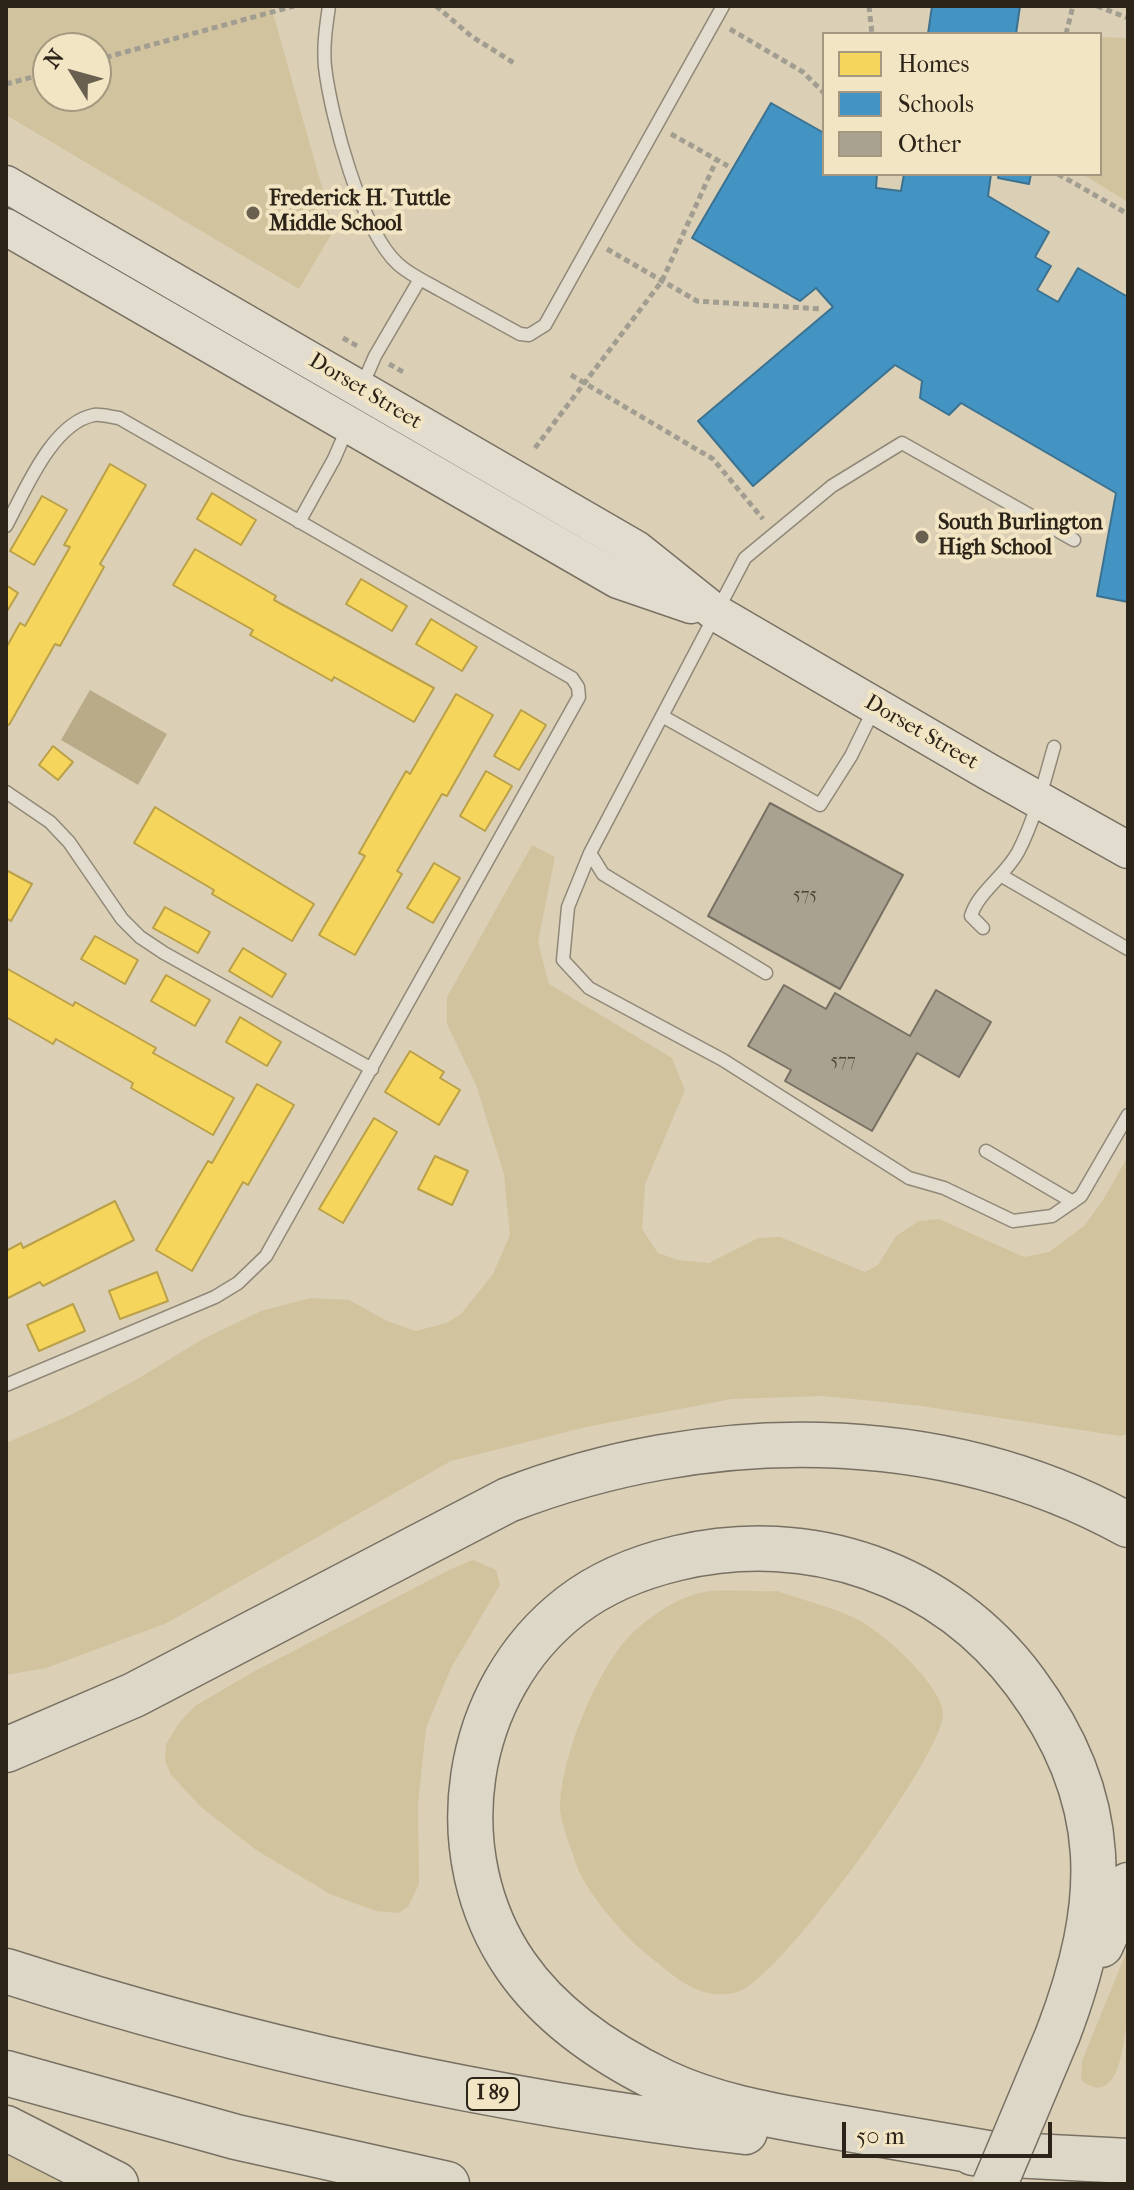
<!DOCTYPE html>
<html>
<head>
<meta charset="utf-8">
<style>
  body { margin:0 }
  #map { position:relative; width:1134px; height:2190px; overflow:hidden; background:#dbd0b5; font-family:"IM FELL French Canon",serif }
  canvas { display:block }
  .frame { position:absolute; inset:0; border:8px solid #2d2419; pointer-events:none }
  .legend { position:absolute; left:822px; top:32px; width:280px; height:144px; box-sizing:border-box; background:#f2e5c4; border:2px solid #a39880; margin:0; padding:10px 14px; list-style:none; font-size:24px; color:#2d2419 }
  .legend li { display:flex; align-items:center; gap:16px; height:40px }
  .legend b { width:40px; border:2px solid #a39880 }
  .north { position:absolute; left:32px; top:32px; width:80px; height:80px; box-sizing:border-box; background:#f2e5c4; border:2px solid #a39880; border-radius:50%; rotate:307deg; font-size:22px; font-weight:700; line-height:32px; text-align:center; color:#2d2419 }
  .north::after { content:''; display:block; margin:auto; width:28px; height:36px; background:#6a6050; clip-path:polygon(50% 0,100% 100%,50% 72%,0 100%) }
  .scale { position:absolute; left:842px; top:2122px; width:210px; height:36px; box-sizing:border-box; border:4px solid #2d2419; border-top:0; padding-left:10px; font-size:24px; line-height:28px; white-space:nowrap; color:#2d2419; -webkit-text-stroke:6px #f2e5c4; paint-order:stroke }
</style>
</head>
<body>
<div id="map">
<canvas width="1134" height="2190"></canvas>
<div class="frame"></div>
<ul class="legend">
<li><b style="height:22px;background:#f6d55c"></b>Homes</li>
<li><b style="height:22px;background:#4393c3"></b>Schools</li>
<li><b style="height:22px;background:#aaa290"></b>Other</li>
</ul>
<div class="north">N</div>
<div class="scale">50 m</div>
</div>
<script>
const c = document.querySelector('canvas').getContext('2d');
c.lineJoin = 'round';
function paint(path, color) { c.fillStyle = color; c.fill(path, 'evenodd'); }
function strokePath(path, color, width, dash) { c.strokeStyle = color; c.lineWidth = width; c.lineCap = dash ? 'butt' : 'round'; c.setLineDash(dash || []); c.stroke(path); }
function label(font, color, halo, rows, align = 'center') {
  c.font = font + ' "IM FELL French Canon",serif'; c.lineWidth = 8; c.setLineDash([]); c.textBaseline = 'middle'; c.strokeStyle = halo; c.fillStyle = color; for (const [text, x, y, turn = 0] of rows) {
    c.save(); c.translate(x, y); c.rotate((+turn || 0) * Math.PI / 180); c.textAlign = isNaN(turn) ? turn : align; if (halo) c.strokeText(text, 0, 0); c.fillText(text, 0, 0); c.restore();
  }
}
const green = new Path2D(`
  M6,6h265l63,224 -35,59 -293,-174zM96,48v48h-48v-48z
  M1100,37l28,1v164l-46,-28h18z
  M532,845l23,12 -17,85 11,42 123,74 13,32 -40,94 -3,45 16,24 20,7 31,3 49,-25 22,-1 85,35 13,-7 18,-29 23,-15 20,-2 85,38 25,-5 35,-26 19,-26 25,-44v278l-8,2 -199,-30 -98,-10 -91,3 -146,28 -135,34 -284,162 -121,45 -40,7v-232l67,-29 66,-36 62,-38 60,-29 49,-13 39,2 38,21 29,10 30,-8 15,-9 32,-40 17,-39 -6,-61 -28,-89 -29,-61v-27z
  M473,1560l23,10 4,15 -49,83 -25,60 -8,76 1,80 -11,23 -10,6 -22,-2 -46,-17 -74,-44 -54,-42 -31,-33 -6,-14 1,-17 13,-21 16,-17 58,-34 198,-103z
  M777,1591c26,9 55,16 80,28 24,12 87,67 86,96 -2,43 -165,266 -205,277 -40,11 -66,-18 -95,-41 -21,-17 -61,-64 -68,-90 -5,-17 -16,-40 -15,-58 3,-48 31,-117 60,-156 17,-22 51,-47 79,-54 18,-5 57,-1 78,-2z
  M1128,1948c0,25 6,175 -47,132l1,-19z
  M6,2154l58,30h-58z`);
const water = new Path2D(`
  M90,690l77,44 -29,51 -77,-45z`);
const homes = new Path2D(`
  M110,464l36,21 -46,79 4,3 -44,79 -5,-2 -46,81 -3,-2v-75l14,-25 5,3 45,-79 -6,-2z
  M212,493l44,27 -15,25 -44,-26z
  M42,496l25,14 -33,55 -24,-14z
  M195,549l81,47 -2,4 160,88 -20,34 -80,-45 -2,4 -82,-46 3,-5 -80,-45z
  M361,579l46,27 -15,25 -46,-27z
  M6,585l12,8 -12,20z
  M431,619l46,28 -15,24 -46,-27z
  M456,694l37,21 -46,81 -5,-2 -45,77 5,3 -47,81 -36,-20 46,-79 -6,-3 47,-82 4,3z
  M521,710l25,15 -27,45 -25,-14z
  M53,746l20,16 -15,18 -19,-15z
  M486,771l26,15 -27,45 -25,-15z
  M155,807l159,97 -22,37 -80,-47 2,-4 -80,-47z
  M434,863l26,15 -27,45 -26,-15z
  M6,870l26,14 -21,37 -5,-3z
  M165,907l45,25 -12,21 -45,-25z
  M95,936l43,24 -13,24 -44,-25z
  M243,948l43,26 -14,23 -43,-26z
  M6,968l67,38 2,-4 81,46 -3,5 81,45 -21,37 -82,-47 2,-5 -77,-44 -3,5 -47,-27z
  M166,975l44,25 -15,26 -44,-25z
  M240,1017l41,25 -14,24 -41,-24z
  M410,1051l34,21 -4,6 20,12 -21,35 -54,-33z
  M257,1084l37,21 -46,80 -5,-3 -51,89 -36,-21 52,-89 4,2z
  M374,1118l23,14 -54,91 -24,-14z
  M435,1156l33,15 -16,34 -34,-16z
  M115,1201l19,39 -91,46 -3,-4 -34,17v-48l15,-8 2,5z
  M157,1272l11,29 -48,18 -11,-28z
  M73,1304l12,27 -46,20 -12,-26z`);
const schools = new Path2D(`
  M932,6h88l-4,28h-88z
  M771,103l53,30v41h53l-1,14 25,3 3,-17h87l-3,22 61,36 -14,25 16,9 -14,24 21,12 20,-34 50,29v305l-31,-6 19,-103 -155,-90 -12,12 -29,-17 2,-17 -27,-16 -142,121 -55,-65 135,-114 -17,-19 -16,13 -108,-63z
  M999,174h32l-2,10 -31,-6z`);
const building = new Path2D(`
  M770,803l133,72 -63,114 -132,-73z
  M784,985l42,24 9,-16 75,43 26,-46 55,32 -32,55 -42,-24 -45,78 -87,-50 6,-11 -43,-24z`);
const path = new Path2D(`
  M436,6l35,30 43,27
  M869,6l3,28
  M1097,6l31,12
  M730,29l73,43 21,21
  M1066,34l7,-28
  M96,60l198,-54
  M6,84l42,-11
  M671,134l57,32
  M1058,174l70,40
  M607,249l90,52 124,8
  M343,338l16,9
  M389,364l16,9
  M571,375l142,84 50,60
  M535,448l127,-167 54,-120`);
const lane = new Path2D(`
  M329,6c-3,21 -6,40 -4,61 6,50 36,163 73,197 12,11 28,18 42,26 27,15 53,29 80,44l9,1 16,-10 178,-319
  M362,386l13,-30 45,-77
  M299,522l35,-63 13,-30
  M6,526c19,-35 46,-103 88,-111 7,-1 17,2 25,3l453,260 6,9 1,10 -313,559 -28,27 -23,14 -209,88
  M662,716l158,89 31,-49 23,-47
  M6,792l44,30 19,20 53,77 18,18 24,16 208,116
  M590,853l-22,54 -5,53 26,28 134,72 186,118 35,10 69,33 39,-5 29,-20 47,-81
  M1002,876l126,73
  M983,928l-12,-12c7,-24 34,-40 47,-64 17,-33 26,-70 36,-105
  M766,973l-163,-99 -13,-21 155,-295 87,-72 70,-43 172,97
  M986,1151l87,51`);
const secondary = new Path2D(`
  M6,184l630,365 80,64 271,158 141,79
  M6,227l612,353 73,25`);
const highway = new Path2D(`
  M6,1750l128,-55 374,-195c197,-76 431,-79 620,25
  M1101,1945l27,-60
  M6,1971c240,77 489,131 739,161
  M6,2073l230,64 211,47
  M6,2128l110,56
  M973,2153l155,8
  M993,2154c-54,-9 -108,-19 -162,-28 -56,-10 -114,-19 -167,-44 -56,-27 -112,-64 -148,-116 -78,-112 -54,-276 55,-360 31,-24 69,-39 107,-48 131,-31 266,15 347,124 87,117 83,221 33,352`);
const highwayBridge = new Path2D(`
  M995,2184l63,-150`);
const markers = [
  [253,213,8,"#6a6050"],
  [922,537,8,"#6a6050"]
];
const numberNames = [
  ["575",805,896],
  ["577",843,1062]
];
const shields = [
  [493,2094,52]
];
const shieldNames = [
  ["I 89",493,2094]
];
const poiNames = [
  ["Frederick H. Tuttle",269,200],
  ["Middle School",269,225],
  ["South Burlington",938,524],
  ["High School",938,549]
];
const streetNames = [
  ["Dorset Street",365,392,31],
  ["Dorset Street",921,733,30]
];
paint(green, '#d2c39f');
paint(water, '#b9aa88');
paint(homes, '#f6d55c');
strokePath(homes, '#baa048', 2);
paint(schools, '#4393c3');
strokePath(schools, '#3c7290', 2);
paint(building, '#aaa290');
strokePath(building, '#787163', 2);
strokePath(lane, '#908878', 15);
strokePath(secondary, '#787163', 39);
strokePath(highway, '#787163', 47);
strokePath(path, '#a29d91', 5, [6, 4]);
strokePath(lane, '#e2dcce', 12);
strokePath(secondary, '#e2dcce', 36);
strokePath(highway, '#ddd7c7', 44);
strokePath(highwayBridge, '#787163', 47, []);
strokePath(highwayBridge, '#ddd7c7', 44);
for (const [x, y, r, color] of markers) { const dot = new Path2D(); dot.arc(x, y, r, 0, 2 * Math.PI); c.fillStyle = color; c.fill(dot); strokePath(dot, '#f2e5c4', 3); }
label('18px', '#4c4437', null, numberNames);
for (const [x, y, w] of shields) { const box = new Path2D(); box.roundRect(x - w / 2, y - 16, w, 32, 6); c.fillStyle = '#f2e5c4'; c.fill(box); strokePath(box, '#2d2419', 2); }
label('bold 20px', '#2d2419', null, shieldNames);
label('bold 22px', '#2d2419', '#f2e5c4', poiNames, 'left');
label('22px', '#2d2419', '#f2e5c4', streetNames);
</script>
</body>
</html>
